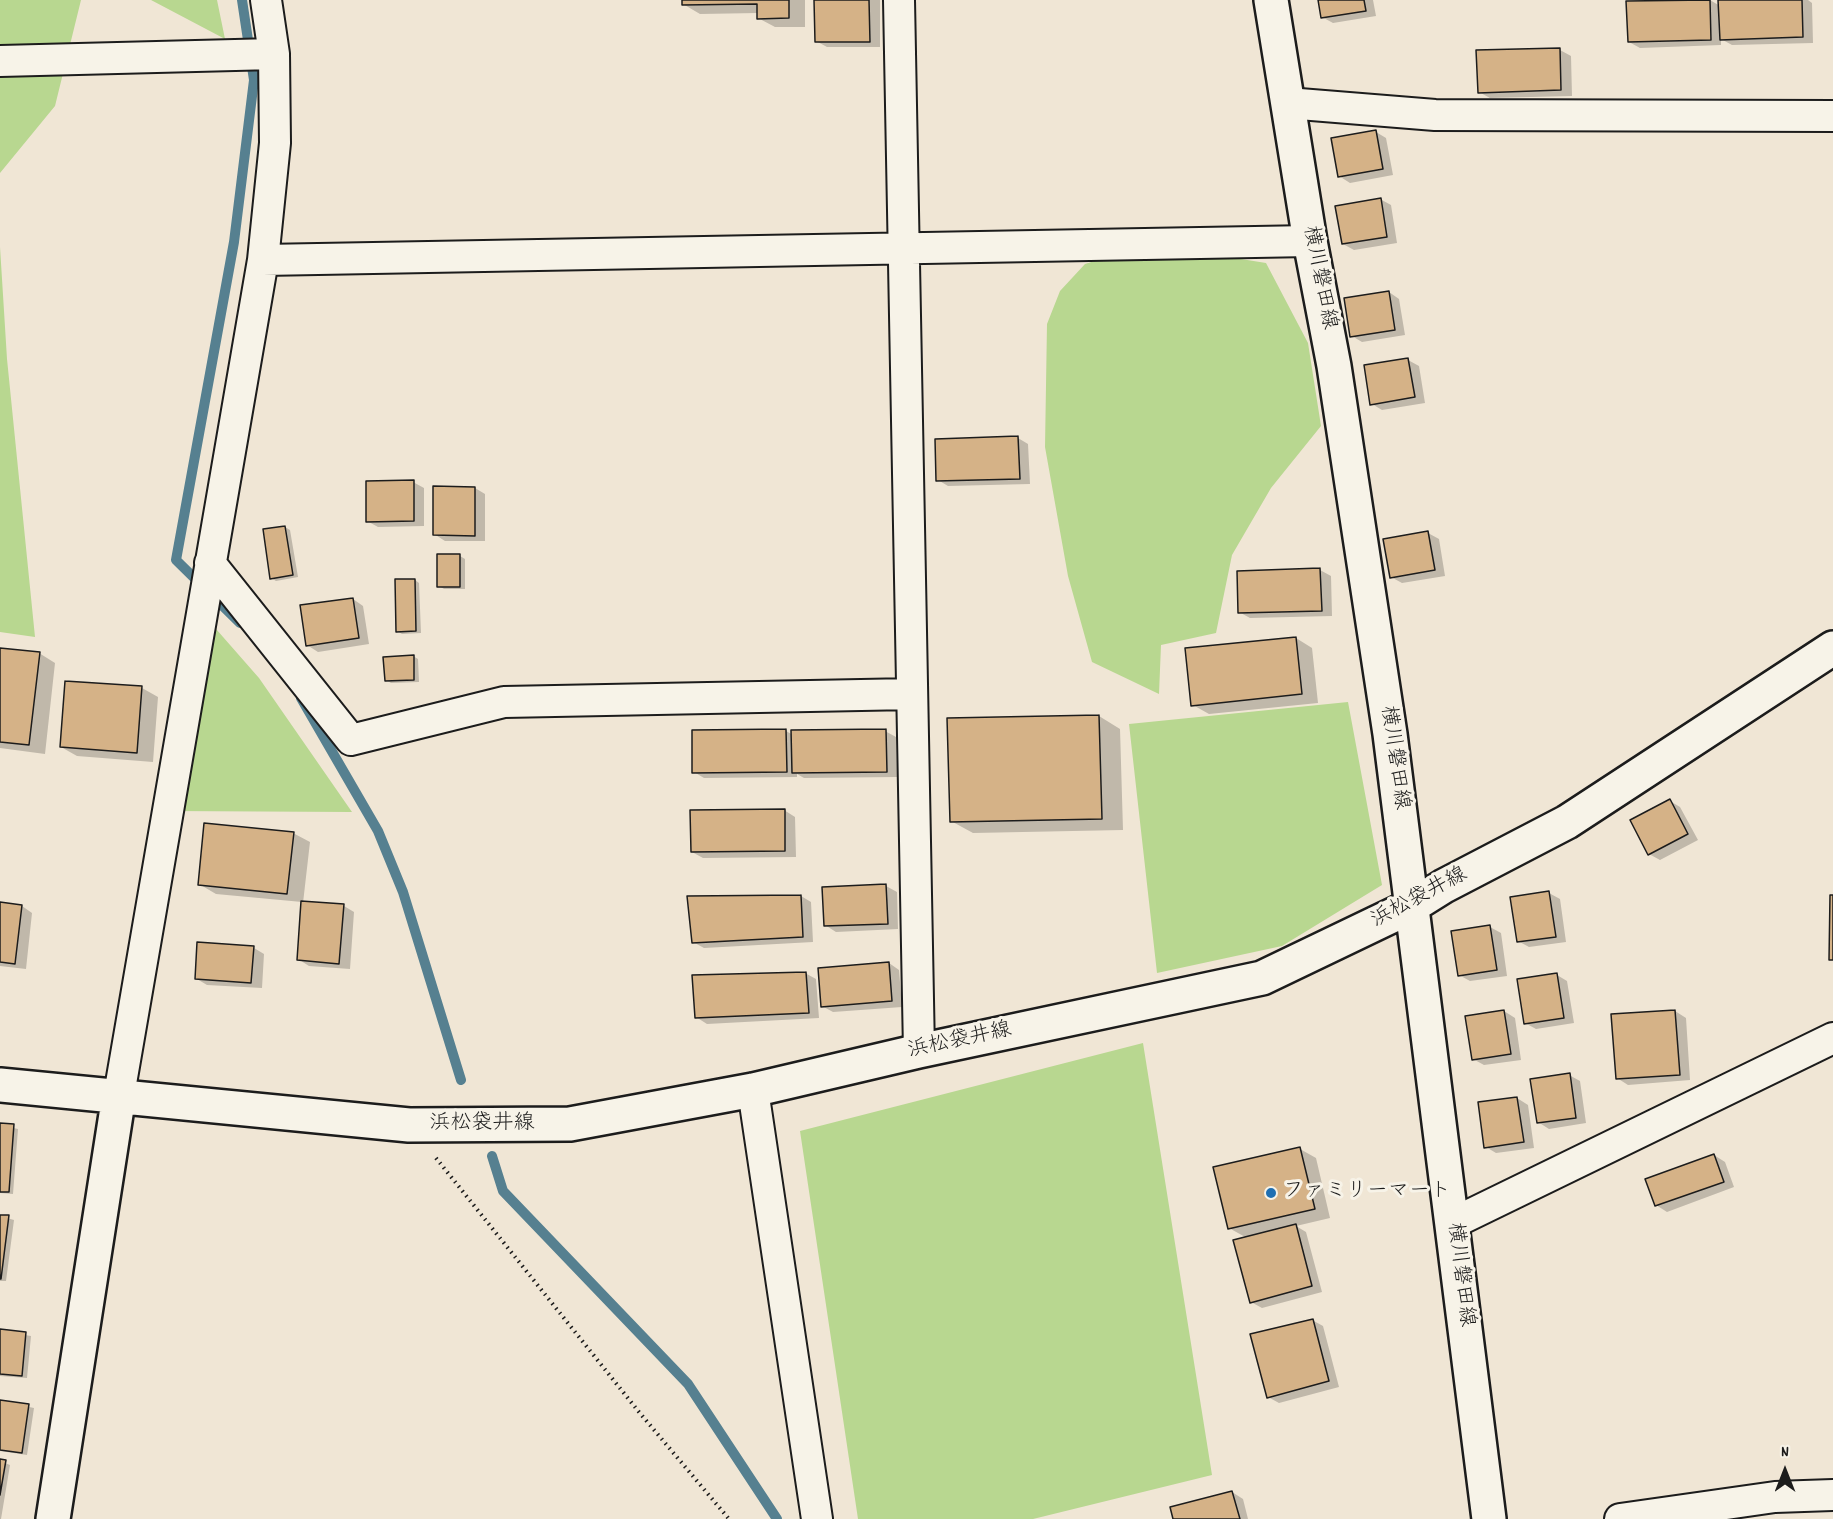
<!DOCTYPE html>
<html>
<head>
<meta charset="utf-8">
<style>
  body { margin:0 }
  #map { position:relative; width:1833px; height:1519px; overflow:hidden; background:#f0e6d5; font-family:Dekko,sans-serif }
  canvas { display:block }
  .north { position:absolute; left:1755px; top:1441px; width:60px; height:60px; -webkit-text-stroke:4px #f7f3e8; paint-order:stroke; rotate:0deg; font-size:16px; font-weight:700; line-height:24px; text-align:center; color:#1c1c1c }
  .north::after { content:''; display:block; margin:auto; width:21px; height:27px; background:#1c1c1c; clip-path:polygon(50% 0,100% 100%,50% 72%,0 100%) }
</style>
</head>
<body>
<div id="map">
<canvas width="1833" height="1519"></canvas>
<div class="north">N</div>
</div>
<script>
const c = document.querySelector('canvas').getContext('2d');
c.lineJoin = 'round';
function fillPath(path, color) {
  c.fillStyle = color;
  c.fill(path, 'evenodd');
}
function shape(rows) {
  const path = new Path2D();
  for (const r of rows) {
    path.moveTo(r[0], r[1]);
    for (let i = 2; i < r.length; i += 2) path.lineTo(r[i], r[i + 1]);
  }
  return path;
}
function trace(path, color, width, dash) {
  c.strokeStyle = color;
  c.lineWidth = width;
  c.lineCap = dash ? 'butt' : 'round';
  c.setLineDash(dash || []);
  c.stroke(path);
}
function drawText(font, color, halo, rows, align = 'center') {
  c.font = font + ' Dekko,"Klee One",sans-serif';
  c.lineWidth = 6;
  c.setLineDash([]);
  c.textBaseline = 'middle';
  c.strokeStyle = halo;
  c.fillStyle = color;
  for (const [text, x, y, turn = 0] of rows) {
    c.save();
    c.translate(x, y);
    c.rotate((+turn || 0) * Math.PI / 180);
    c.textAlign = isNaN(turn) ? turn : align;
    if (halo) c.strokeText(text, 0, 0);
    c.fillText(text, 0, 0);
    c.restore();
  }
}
fillPath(shape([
  [0,0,81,0,55,106,0,173],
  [151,0,217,0,225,39],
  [1147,244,1266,263,1308,343,1321,426,1271,488,1232,555,1216,633,1161,645,1159,694,1092,662,1068,576,1045,447,1047,324,1060,291,1085,264],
  [0,247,7,359,35,637,0,632],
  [202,613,259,678,352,812,168,811],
  [1348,702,1382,885,1282,946,1157,973,1129,724],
  [1143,1043,1212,1475,1033,1519,858,1519,800,1131]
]), '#b8d790');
fillPath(shape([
  [683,0,805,0,805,27,775,27,758,18,758,13,700,14,683,4],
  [816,0,880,0,880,47,827,47,816,41],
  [1319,0,1373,0,1376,16,1333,23,1322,17],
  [1710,0,1720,6,1720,0,1808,0,1812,3,1813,43,1732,45,1721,39,1721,45,1640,48,1629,42,1628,2],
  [1560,50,1571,56,1572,96,1490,98,1479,92],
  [1376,132,1386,138,1393,175,1350,183,1339,176],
  [1380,199,1391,205,1397,243,1354,250,1343,244],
  [1389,292,1399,299,1405,335,1362,342,1352,336],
  [1408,360,1419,366,1425,403,1382,410,1372,404],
  [1018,438,1028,444,1030,484,948,486,938,480],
  [413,482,424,488,424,526,378,527,367,521],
  [475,488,485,494,485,541,445,541,434,534],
  [285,527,290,530,298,577,276,581,271,578],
  [1428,533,1439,539,1445,576,1402,583,1391,577],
  [460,556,465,559,465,589,444,589,439,586],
  [1320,570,1331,576,1332,616,1250,618,1239,612],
  [415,580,419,583,421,633,402,634,397,631],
  [353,599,363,606,369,644,318,652,307,645],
  [1296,638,1312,648,1318,703,1209,714,1193,705],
  [0,649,39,653,55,663,45,754,0,748],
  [413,656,418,659,419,682,391,683,386,680],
  [66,682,142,688,158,697,153,762,77,756,61,747],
  [1099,716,1120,729,1123,830,973,833,951,821],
  [786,731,793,735,885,731,896,737,897,777,804,778,797,774,797,777,704,778,694,772],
  [1670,801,1680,807,1698,840,1660,860,1649,854],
  [784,810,795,817,796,857,703,858,692,852],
  [293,833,310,842,303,903,344,906,354,912,350,969,309,966,298,959,302,902,216,894,199,884],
  [886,886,897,892,898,929,836,932,825,925],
  [1549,893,1560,899,1566,942,1529,947,1518,941],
  [801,896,811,902,813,942,704,948,693,942],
  [0,904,22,906,32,913,26,969,0,966],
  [1490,927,1501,933,1507,976,1470,981,1459,975],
  [254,948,264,954,262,988,207,985,197,979],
  [889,963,899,970,902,1007,833,1012,822,1006],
  [805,973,816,979,819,1018,707,1024,696,1017],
  [1557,975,1567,981,1574,1023,1536,1029,1525,1023],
  [1504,1011,1515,1018,1521,1060,1484,1065,1473,1059],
  [1675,1011,1686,1018,1690,1080,1628,1085,1617,1078],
  [1569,1075,1580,1081,1586,1123,1549,1129,1538,1122],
  [1517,1098,1528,1105,1534,1148,1496,1153,1486,1147],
  [0,1125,18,1129,13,1194,0,1193],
  [1300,1149,1316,1158,1330,1218,1296,1226,1306,1232,1322,1292,1262,1308,1251,1302,1247,1238,1229,1228],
  [1714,1155,1725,1162,1734,1187,1667,1212,1656,1205],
  [0,1216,14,1220,6,1281,0,1281],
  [1312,1320,1323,1326,1339,1387,1279,1403,1268,1397],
  [0,1331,31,1336,27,1378,0,1376],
  [0,1401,34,1408,27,1455,0,1451],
  [0,1461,10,1465,1,1519,0,1519],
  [1232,1492,1243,1499,1248,1519,1175,1519]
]), '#0003');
trace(shape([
  [240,623,176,560,234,242,254,80,242,0],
  [301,698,378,831,403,892,461,1080],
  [492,1156,503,1191,688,1384,777,1519]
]), '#568090', 10);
const building = shape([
  [682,0,789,0,789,18,757,19,757,4,682,5,682,0],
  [814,0,869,0,870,42,815,42,814,0],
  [1318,0,1364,0,1366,11,1321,18,1318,0],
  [1710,0,1711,40,1628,42,1626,1,1710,0],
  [1718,0,1802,0,1803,37,1720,40,1718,0],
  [1560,48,1561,90,1478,93,1476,50,1560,48],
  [1376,130,1383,169,1338,177,1331,138,1376,130],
  [1381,198,1387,237,1342,244,1335,206,1381,198],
  [1389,291,1395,330,1350,337,1344,298,1389,291],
  [1408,358,1415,397,1370,405,1364,365,1408,358],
  [1018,436,1020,479,936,481,935,439,1018,436],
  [414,480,414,521,366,522,366,481,414,480],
  [433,486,475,487,475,536,433,535,433,486],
  [285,526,293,575,270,579,263,529,285,526],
  [1428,531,1435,570,1390,578,1383,539,1428,531],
  [437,554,460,554,460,587,437,587,437,554],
  [1320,568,1322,611,1238,613,1237,571,1320,568],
  [395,579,415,579,416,631,396,632,395,579],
  [353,598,359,638,306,646,300,605,353,598],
  [1296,637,1302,694,1191,706,1185,648,1296,637],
  [0,648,40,652,29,745,0,742,0,648],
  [414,655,414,680,385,681,383,657,414,655],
  [65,681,142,686,137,753,60,747,65,681],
  [1099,715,1102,819,950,822,947,718,1099,715],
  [786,729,787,772,692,773,692,730,786,729],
  [886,729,887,772,792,773,791,730,886,729],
  [1670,799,1688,834,1648,855,1630,820,1670,799],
  [785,809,785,851,691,852,690,810,785,809],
  [204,823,294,832,287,894,198,885,204,823],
  [886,884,888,924,824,926,822,887,886,884],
  [1549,891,1556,937,1517,942,1510,897,1549,891],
  [801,895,803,937,692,943,687,896,801,895],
  [1830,895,1833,895,1833,960,1829,960,1830,895],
  [301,901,344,904,339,964,297,960,301,901],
  [0,902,22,905,15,964,0,962,0,902],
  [1490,925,1497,970,1458,976,1451,931,1490,925],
  [197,942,254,946,251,983,195,979,197,942],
  [889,962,892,1001,821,1007,818,968,889,962],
  [806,972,809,1013,695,1018,692,975,806,972],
  [1557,973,1564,1018,1524,1024,1517,979,1557,973],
  [1504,1010,1511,1054,1472,1060,1465,1016,1504,1010],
  [1675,1010,1680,1075,1616,1079,1611,1014,1675,1010],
  [1570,1073,1576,1118,1537,1123,1530,1079,1570,1073],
  [1517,1097,1524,1142,1484,1148,1478,1102,1517,1097],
  [0,1123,14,1124,9,1192,0,1192,0,1123],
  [1300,1147,1315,1209,1228,1229,1213,1167,1300,1147],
  [1714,1154,1724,1182,1655,1206,1645,1179,1714,1154],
  [0,1215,9,1215,1,1279,0,1279,0,1215],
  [1296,1224,1312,1286,1250,1303,1233,1240,1296,1224],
  [1313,1319,1329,1381,1267,1398,1250,1334,1313,1319],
  [0,1329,26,1332,22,1376,0,1374,0,1329],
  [0,1400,29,1404,22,1453,0,1450,0,1400],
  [0,1459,6,1460,0,1495,0,1459],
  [1232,1491,1240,1519,1173,1519,1170,1507,1232,1491]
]);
fillPath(building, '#d5b287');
trace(building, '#1c1c1c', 1.5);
const street = shape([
  [899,0,919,1051],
  [0,61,274,54],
  [1287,103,1435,115,1833,116],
  [263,260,1310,241],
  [210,563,351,740,504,702,912,694],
  [753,1090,817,1519],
  [119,1095,263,260,275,143,274,54,266,0],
  [1453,1223,1833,1038],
  [1620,1519,1775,1497,1833,1495]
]);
const secondary = shape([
  [1271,0,1310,241,1334,366,1390,734,1489,1519],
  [0,1085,409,1125,570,1124,753,1090,919,1051,1262,978,1412,906,1444,886,1567,822,1833,648],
  [53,1519,119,1095]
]);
trace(street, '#1c1c1c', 34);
trace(secondary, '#1c1c1c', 38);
trace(shape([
  [436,1158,639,1412,729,1519]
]), '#1c1c1c', 4, [1.5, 4.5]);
trace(street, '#f7f3e8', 30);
trace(secondary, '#f7f3e8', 33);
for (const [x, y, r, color] of [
  [1271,1193,6,"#1f6fb2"]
]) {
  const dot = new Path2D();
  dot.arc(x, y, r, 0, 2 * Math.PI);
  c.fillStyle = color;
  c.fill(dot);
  trace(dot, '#f7f3e8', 2);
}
drawText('21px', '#1c1c1c', '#f7f3e8', [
  ["横川磐田線",1318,278,79],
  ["横川磐田線",1393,758,82],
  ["浜松袋井線",1420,899,-28],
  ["浜松袋井線",960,1042,-12],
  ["浜松袋井線",482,1125],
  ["横川磐田線",1459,1275,83]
]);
drawText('21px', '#1c1c1c', '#f7f3e8', [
  ["ファミリーマート",1283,1193]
], 'left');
</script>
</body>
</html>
